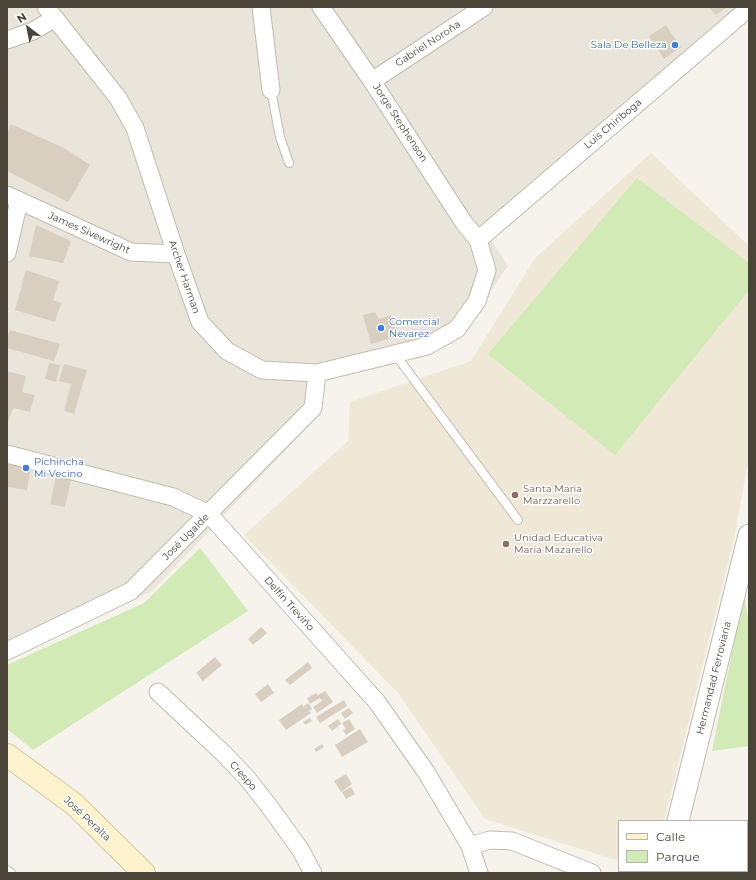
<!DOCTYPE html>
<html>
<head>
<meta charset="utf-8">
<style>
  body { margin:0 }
  #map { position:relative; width:756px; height:880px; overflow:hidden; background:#f6f3ec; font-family:Montserrat,sans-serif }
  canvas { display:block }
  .frame { position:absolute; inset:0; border:8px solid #4b4439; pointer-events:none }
  .legend { position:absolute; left:618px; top:820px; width:130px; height:52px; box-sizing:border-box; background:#fff; border:1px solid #b7b4b0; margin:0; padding:5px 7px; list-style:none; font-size:12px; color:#4b4439 }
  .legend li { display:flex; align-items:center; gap:8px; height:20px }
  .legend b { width:20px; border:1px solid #b7b4b0 }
  .north { position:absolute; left:8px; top:8px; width:40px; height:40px; -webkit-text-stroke:3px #fff; paint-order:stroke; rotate:328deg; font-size:11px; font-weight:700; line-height:16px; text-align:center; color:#4b4439 }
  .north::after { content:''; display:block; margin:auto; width:14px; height:18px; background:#4b4439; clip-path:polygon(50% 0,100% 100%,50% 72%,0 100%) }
</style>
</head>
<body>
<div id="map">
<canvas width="756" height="880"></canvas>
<div class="frame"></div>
<ul class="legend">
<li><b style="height:5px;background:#fff3cd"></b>Calle</li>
<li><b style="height:11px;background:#d2eab5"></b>Parque</li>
</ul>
<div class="north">N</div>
</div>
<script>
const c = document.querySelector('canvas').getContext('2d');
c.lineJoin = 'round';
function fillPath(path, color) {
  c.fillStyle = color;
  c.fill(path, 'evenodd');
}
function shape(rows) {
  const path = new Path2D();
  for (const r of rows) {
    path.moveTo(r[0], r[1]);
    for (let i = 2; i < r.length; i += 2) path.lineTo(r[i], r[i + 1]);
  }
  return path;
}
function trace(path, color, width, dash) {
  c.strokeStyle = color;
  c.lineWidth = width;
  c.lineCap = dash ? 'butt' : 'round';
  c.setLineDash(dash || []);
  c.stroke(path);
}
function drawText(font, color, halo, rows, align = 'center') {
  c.font = font + ' Montserrat,sans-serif';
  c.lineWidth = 3;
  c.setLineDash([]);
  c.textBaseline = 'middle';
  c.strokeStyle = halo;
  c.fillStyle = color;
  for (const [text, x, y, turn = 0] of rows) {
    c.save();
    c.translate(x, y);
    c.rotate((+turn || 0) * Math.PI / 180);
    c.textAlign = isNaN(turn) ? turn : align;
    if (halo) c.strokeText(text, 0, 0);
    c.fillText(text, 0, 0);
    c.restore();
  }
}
fillPath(shape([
  [7,7,749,7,749,20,490,238,508,266,454,343,324,380,322,412,152,591,7,657]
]), '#eae5da');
fillPath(shape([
  [651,153,749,246,749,456,735,535,664,821,619,821,619,861,485,819,398,693,244,535,348,441,350,402,471,361,535,258]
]), '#efe8d6');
fillPath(shape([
  [637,178,749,263,749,290,615,455,488,354],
  [200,548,248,611,33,750,7,729,7,665,144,603],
  [744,592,749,625,749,746,712,751]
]), '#d2eab5');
fillPath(shape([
  [709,7,727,7,716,15],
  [666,25,681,47,664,59,649,36],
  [11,124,64,148,90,165,68,202,7,171,7,133],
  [36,225,71,241,63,263,29,256],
  [26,270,59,281,53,300,61,303,55,322,15,310],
  [375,312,379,319,391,315,398,336,371,344,363,315],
  [10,330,60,344,54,361,7,348,7,338],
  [49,363,60,365,56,382,45,379],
  [64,364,87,370,74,414,64,411,71,384,59,381],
  [7,371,26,376,22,392,35,395,30,412,13,408,7,425],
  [7,462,31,467,27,490,7,487],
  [56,476,71,480,65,507,50,504],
  [261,627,267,633,253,645,248,639],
  [215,657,222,665,203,681,196,673],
  [308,662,312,668,290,685,285,680],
  [268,684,274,693,261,702,255,694],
  [325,691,333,702,317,713,313,707,322,701,318,695],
  [316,693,320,698,310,704,307,698],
  [344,700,347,706,320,723,316,717],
  [308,703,312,709,309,711,311,713,286,730,279,720,302,704,303,707],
  [349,708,353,713,345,719,341,713],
  [310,718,312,721,305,725,303,722],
  [338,719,341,724,332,731,328,726],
  [349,719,355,729,346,735,343,730,346,729,342,723],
  [360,729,368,742,342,757,335,745],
  [322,744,324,747,316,752,314,749],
  [346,774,352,784,341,792,334,781],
  [351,787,355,794,346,799,342,792]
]), '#d8cfc1');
const service = shape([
  [271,90,280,137,289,163],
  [395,354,518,520],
  [7,870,11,873]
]);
const minor = shape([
  [46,7,118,98,135,128,176,254,200,322,227,351,262,370,317,373,427,346,457,329,477,301,487,270,478,240,464,223,372,81,321,7],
  [261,7,271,90],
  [7,40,33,31,55,18],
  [372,81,484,7],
  [7,195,131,252,176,254],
  [478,240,749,8],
  [7,253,19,201],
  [7,454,173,497,209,514,377,702,426,772,470,846,479,873],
  [7,651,131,591,313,408,317,373],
  [158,692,222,752,247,778,269,806,300,849,313,873],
  [470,846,490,840,512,841,592,873]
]);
const tertiary = shape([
  [678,821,749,535],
  [669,873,669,871]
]);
const secondary = shape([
  [7,755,74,804,144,873]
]);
trace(service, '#c2bbae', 10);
trace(minor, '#c2bbae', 19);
trace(tertiary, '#c2bbae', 23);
trace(secondary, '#d6c79b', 24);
trace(service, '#fff', 8);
trace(minor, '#fff', 17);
trace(tertiary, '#fff', 21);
trace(secondary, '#fff3cd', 22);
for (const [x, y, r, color] of [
  [675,45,4,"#3f7fe0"],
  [381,328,4,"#3f7fe0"],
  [26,468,4,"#3f7fe0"],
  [515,495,4,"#8d6e63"],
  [506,544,4,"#8d6e63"]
]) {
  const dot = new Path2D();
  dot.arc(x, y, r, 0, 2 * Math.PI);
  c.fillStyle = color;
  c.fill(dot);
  trace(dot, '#fff', 1.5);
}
drawText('10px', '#4b4439', '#fff', [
  ["Gabriel Noroña",428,44,-33],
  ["Jorge Stephenson",400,123,57],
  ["Luis Chiriboga",613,124,-40],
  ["James Sivewright",89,233,24],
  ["Archer Harman",184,277,71],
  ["José Ugalde",186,537,-45],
  ["Delfín Treviño",289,604,48],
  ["Hermandad Ferroviaria",714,678,-76],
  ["Crespo",243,776,48],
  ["José Peralta",87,819,43]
]);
drawText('10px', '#366cbe', '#fff', [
  ["Sala De Belleza",667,45,"right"],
  ["Comercial",389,322],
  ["Nevarez",389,334],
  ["Pichincha",34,462],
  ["Mi Vecino",34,474]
], 'left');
drawText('10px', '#785e54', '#fff', [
  ["Santa Maria",523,489],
  ["Marzzarello",523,501],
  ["Unidad Educativa",514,538],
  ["Maria Mazarello",514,550]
], 'left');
</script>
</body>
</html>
